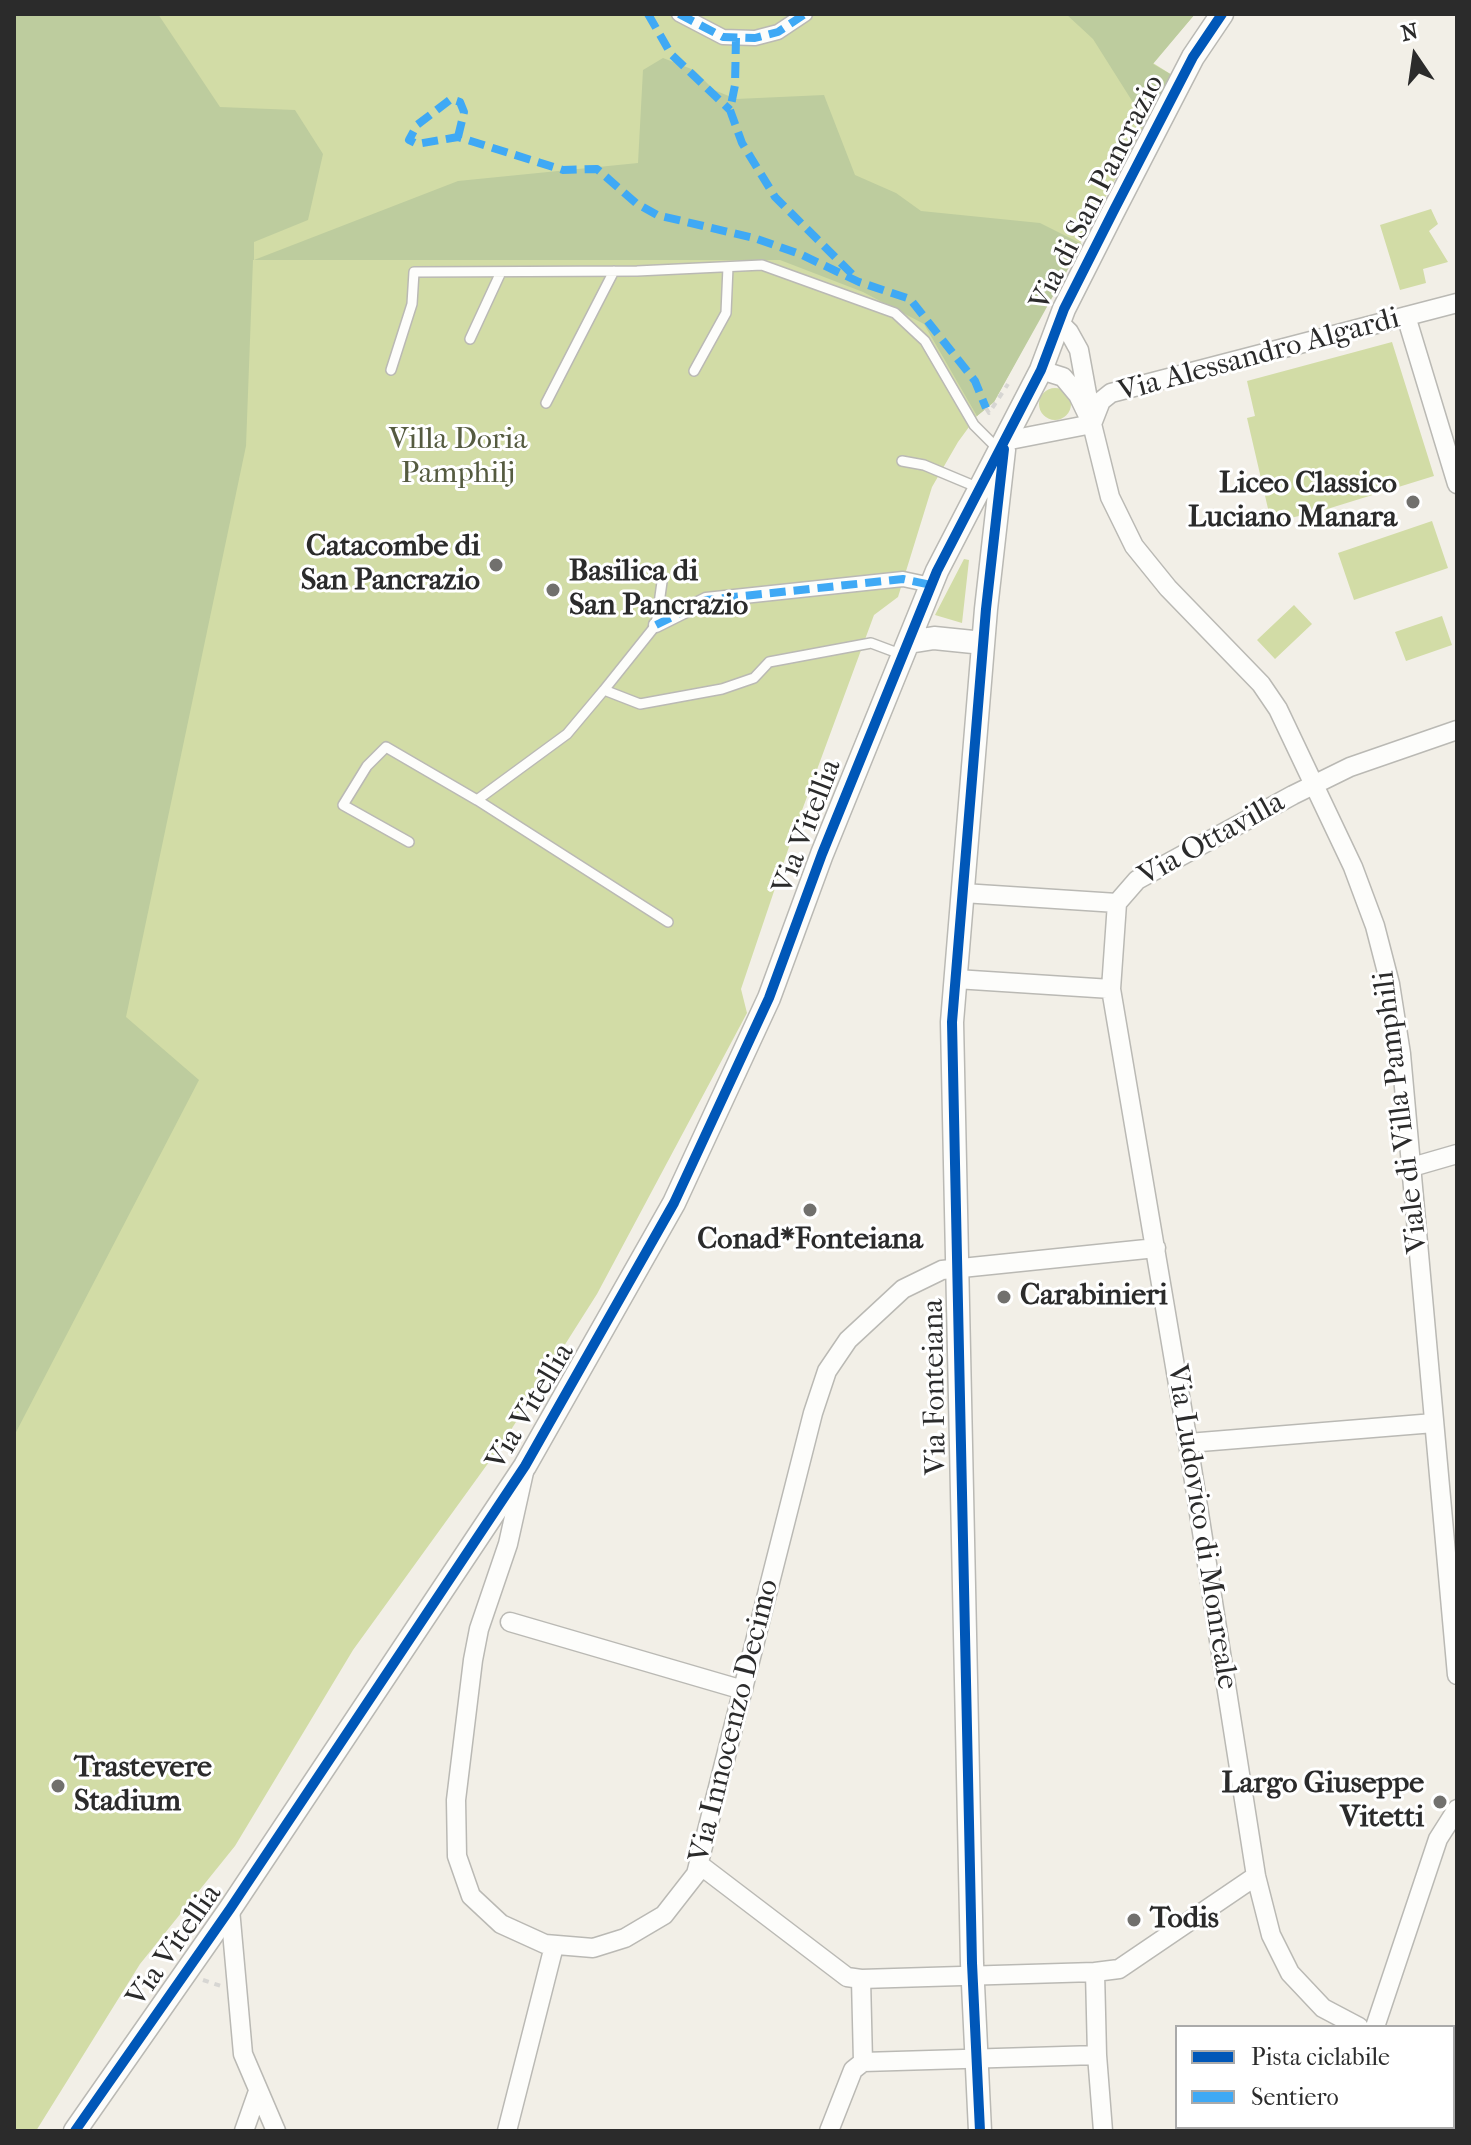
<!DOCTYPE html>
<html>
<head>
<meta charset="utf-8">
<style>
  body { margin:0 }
  #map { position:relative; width:1471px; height:2145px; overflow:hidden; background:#f2efe7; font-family:"IM FELL French Canon",serif }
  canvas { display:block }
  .frame { position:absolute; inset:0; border:16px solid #2b2b2b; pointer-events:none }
  .legend { position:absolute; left:1175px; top:2025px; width:280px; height:104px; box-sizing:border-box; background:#fff; border:2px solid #aaa; margin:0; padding:10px 14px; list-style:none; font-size:24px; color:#2b2b2b }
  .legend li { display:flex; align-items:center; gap:16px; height:40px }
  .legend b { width:40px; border:2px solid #aaa }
  .north { position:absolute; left:1375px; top:16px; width:80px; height:80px; -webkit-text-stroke:6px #fff; paint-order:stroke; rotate:347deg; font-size:22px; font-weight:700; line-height:32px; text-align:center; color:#2b2b2b }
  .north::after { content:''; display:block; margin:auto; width:28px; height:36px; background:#2b2b2b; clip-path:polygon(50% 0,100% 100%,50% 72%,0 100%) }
</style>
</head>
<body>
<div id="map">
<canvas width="1471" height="2145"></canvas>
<div class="frame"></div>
<ul class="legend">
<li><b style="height:10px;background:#0057b8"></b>Pista ciclabile</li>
<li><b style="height:10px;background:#3fa9f5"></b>Sentiero</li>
</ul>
<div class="north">N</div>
</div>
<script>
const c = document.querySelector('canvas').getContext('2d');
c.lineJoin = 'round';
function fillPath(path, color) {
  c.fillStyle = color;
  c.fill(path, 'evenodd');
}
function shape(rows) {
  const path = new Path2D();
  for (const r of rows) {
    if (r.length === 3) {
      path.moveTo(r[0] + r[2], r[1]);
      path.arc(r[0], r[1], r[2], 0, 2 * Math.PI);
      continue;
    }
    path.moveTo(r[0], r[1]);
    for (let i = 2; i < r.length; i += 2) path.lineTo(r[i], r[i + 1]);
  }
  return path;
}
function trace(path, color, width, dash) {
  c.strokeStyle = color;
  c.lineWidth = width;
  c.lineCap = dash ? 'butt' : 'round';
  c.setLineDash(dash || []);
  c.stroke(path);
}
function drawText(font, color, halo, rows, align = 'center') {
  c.font = font + ' "IM FELL French Canon",serif';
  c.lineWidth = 6;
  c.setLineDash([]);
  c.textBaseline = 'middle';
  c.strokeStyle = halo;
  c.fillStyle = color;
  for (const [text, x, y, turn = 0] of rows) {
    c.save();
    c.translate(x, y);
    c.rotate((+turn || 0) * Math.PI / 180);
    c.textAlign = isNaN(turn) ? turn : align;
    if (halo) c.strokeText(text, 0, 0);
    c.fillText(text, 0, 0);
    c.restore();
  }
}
fillPath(shape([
  [14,14,1195,14,1153,63,1172,75,994,402,977,416,958,442,932,487,898,597,874,615,794,832,741,989,747,1013,597,1294,502,1444,353,1650,235,1846,140,1964,36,2131,14,2131],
  [1431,209,1438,224,1429,231,1448,262,1423,269,1426,283,1400,290,1380,225],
  [1392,342,1434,476,1324,510,1278,521,1276,513,1269,513,1247,418,1255,416,1247,381],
  [1055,404,16],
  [1432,521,1448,568,1354,600,1338,553],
  [964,559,969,560,962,623,935,615],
  [1294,605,1312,624,1275,659,1257,640],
  [1442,616,1452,645,1406,661,1395,632]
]), '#d2dca6');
fillPath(shape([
  [14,14,158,14,220,107,295,110,323,154,308,220,254,242,254,260,458,181,638,163,643,70,663,58,694,70,714,90,736,99,824,95,855,175,896,193,921,211,1040,223,1082,244,994,402,977,416,924,324,863,292,780,260,253,260,246,446,126,1017,199,1080,14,1436],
  [1066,14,1195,14,1153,64,1172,75,1146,123,1093,39]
]), '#bdcc9e');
const service = shape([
  [470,339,501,272],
  [391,370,412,304,414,272,637,271,762,265,895,313,925,341,974,425,999,450],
  [694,371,726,313,728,267],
  [546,403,614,271],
  [902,461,924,465,979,488],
  [604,690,656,625,662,582],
  [474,798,668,922],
  [409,842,343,805,367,766,386,747,477,800,567,734,604,690,640,704,722,689,754,678,769,662,871,643,903,655]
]);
const pedestrian = shape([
  [679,14,723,37,755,38,778,32,805,14],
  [656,625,706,600,903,579,931,585]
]);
const minor = shape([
  [1406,316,1457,484],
  [1058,321,1069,332,1079,350,1090,410],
  [1041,370,1063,377,1078,395,1092,424,1110,497,1134,546,1168,588,1261,684,1278,709,1353,867,1375,926,1390,984,1401,1054,1457,1675],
  [1092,424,1101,401,1111,393,1457,303],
  [1005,441,1092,424],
  [963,893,1117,903],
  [956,979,1111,989],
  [1412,1167,1457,1154],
  [1188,1443,1434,1423],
  [524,1472,508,1544,479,1629,473,1660,456,1800,457,1856,471,1896,501,1924,545,1944,593,1948,625,1938,664,1915,696,1874,813,1413,827,1371,848,1340,903,1289,942,1270,1156,1248],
  [510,1622,743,1690],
  [700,1865,847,1977,861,1979],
  [230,1909,243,2054,276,2131],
  [1095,1972,1097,2055,863,2062,861,1979,1095,1972],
  [1095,1972,1119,1969,1256,1876],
  [1359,2027,1323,2008,1290,1973,1271,1935,1256,1876,1188,1443,1111,989,1117,903,1137,880,1293,795,1350,767,1457,730],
  [1375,2027,1438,1839,1457,1809],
  [1097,2055,1103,2131],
  [244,2131,257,2094],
  [507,2131,554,1946],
  [829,2131,853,2070,863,2062],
  [1329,2131,1331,2127]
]);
const tertiary = shape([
  [909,642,934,638,983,643],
  [75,2131,230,1909,525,1466,674,1203,769,998,822,854,937,571,1041,370,1064,309,1113,212,1193,57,1222,14],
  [980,2131,972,1963,952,1022,986,609,1004,450]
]);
trace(service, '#bab9b4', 12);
trace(pedestrian, '#bab9b4', 17);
trace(minor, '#bab9b4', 21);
trace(tertiary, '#bab9b4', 25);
trace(shape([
  [986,408,989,413,1008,384],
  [203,1980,221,1986]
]), '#d7d6d3', 4, [6, 6]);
trace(service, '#fdfdfb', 9);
trace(pedestrian, '#fdfdfb', 14);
trace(minor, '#fdfdfb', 18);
trace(tertiary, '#fdfdfb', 22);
trace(shape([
  [648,14,671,54,730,110],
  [679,14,723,37,755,38,778,32,805,14],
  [736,38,735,85,730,110,742,143,775,197,852,274],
  [458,137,464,112,460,102,451,99,417,125,409,140,417,144,458,137,563,170,597,169,636,203,657,215,754,238,800,254,859,282,910,299,975,381,986,408],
  [656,625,706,600,903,579,931,585]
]), '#3fa9f5', 8, [16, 8]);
trace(shape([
  [75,2131,230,1909,525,1466,674,1203,769,998,822,854,937,571,1041,370,1064,309,1113,212,1193,57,1222,14],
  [980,2131,972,1963,952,1022,986,609,1004,449]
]), '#0057b8', 10);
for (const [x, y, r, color] of [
  [1413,502,8,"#71706d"],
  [496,565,8,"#71706d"],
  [553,590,8,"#71706d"],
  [810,1210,8,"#71706d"],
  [1004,1297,8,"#71706d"],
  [58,1786,8,"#71706d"],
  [1440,1802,8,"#71706d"],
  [1134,1920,8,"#71706d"]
]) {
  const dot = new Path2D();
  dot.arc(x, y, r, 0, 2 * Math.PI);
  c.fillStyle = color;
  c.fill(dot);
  trace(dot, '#fff', 3);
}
drawText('30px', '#2b2b2b', '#fff', [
  ["Via di San Pancrazio",1098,193,-63],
  ["Via Alessandro Algardi",1259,356,-15],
  ["Via Vitellia",808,827,-69],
  ["Via Ottavilla",1212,840,-29],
  ["Viale di Villa Pamphili",1402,1112,-97],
  ["Via Fonteiana",936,1387,-91],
  ["Via Vitellia",531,1407,-59],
  ["Via Ludovico di Monreale",1201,1527,81],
  ["Via Innocenzo Decimo",735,1721,-76],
  ["Via Vitellia",175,1946,-55]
]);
drawText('30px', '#555b40', '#fff', [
  ["Villa Doria",458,441],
  ["Pamphilj",458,475]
]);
drawText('bold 30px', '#2b2b2b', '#fff', [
  ["Liceo Classico",1397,485,"right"],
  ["Luciano Manara",1397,519,"right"],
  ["Catacombe di",480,548,"right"],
  ["San Pancrazio",480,582,"right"],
  ["Basilica di",569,573],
  ["San Pancrazio",569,607],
  ["Conad*Fonteiana",810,1241,"center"],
  ["Carabinieri",1020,1297],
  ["Trastevere",74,1769],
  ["Stadium",74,1803],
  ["Largo Giuseppe",1424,1785,"right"],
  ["Vitetti",1424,1819,"right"],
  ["Todis",1150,1920]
], 'left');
</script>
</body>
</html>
